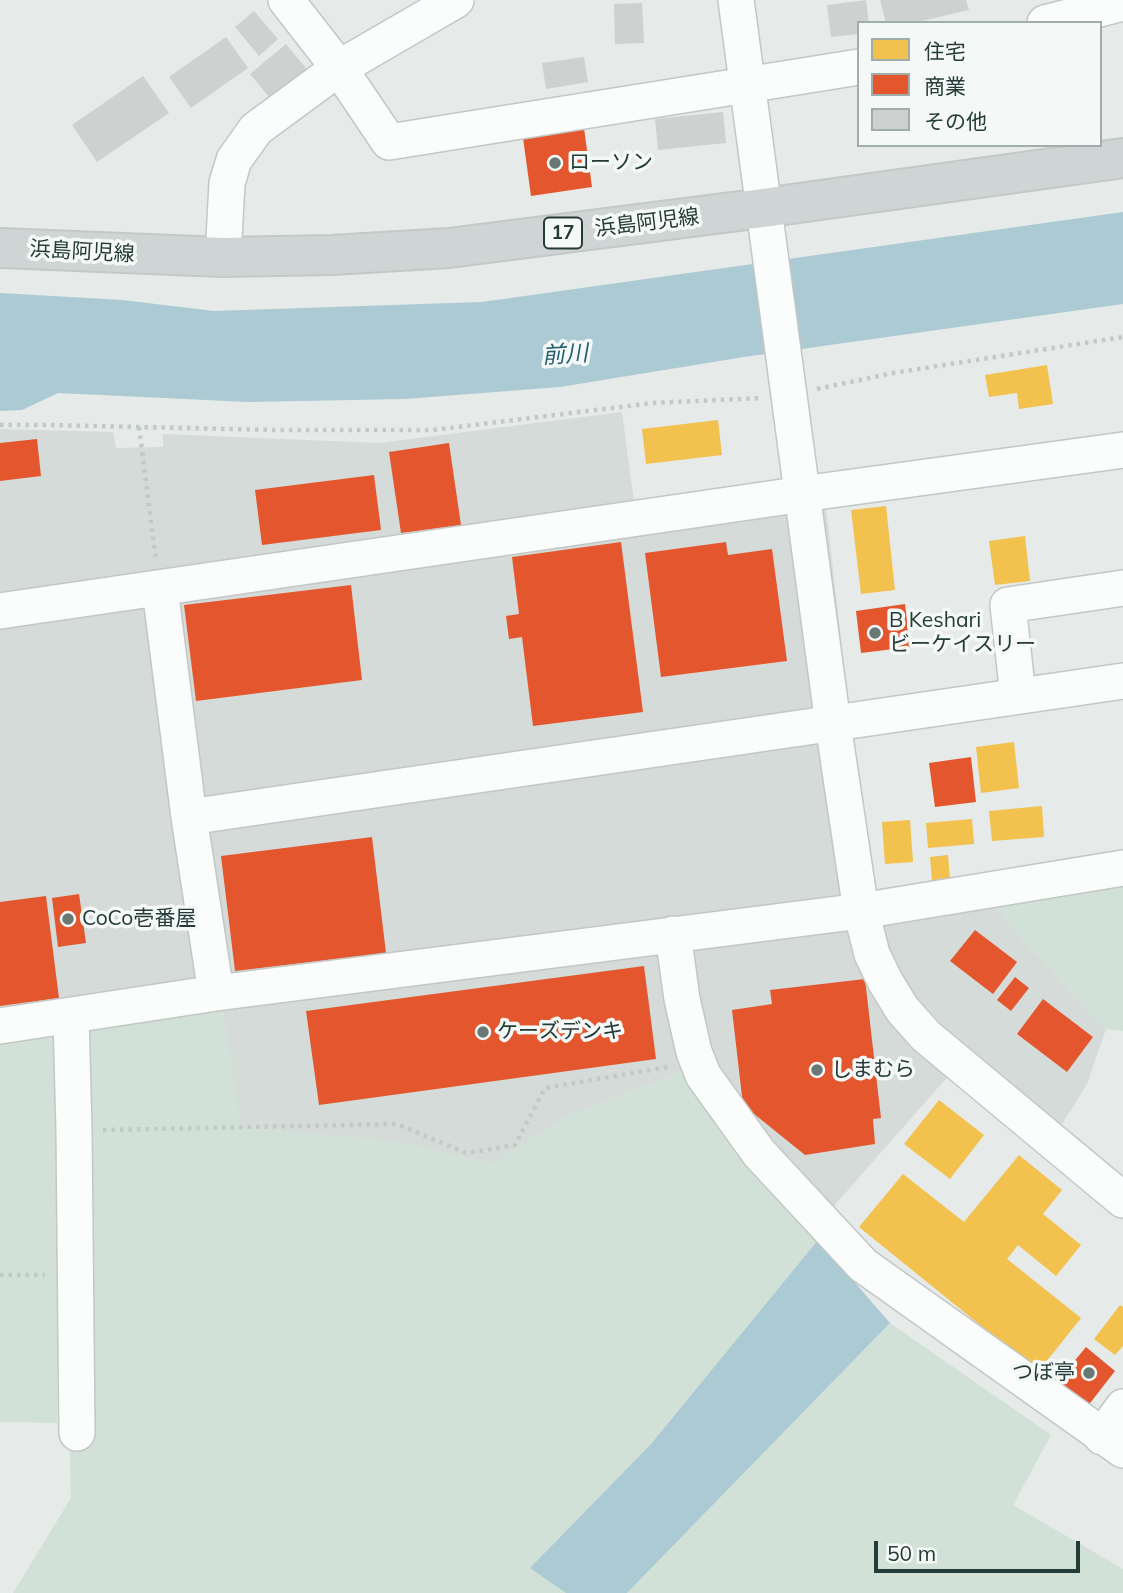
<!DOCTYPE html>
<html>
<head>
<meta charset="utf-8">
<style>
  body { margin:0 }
  #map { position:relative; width:1123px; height:1593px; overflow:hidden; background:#e6eae8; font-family:Mulish,"Noto Sans JP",sans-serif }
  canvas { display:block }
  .legend { position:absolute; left:857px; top:21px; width:245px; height:126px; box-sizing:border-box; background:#f4f9f7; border:2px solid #a1adaa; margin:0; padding:9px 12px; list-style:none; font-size:21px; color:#253b37 }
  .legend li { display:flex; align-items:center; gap:14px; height:35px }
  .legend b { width:35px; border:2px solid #a1adaa }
  .scale { position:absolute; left:874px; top:1541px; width:206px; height:32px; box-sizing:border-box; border:4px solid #253b37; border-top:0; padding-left:9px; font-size:21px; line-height:24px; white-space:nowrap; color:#253b37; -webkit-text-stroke:5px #f4f9f7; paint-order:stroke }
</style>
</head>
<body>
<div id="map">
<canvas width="1123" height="1593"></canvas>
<ul class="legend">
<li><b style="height:19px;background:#f2c14e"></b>住宅</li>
<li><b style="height:19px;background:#e4572e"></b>商業</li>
<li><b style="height:19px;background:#cdd1d0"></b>その他</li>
</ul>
<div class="scale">50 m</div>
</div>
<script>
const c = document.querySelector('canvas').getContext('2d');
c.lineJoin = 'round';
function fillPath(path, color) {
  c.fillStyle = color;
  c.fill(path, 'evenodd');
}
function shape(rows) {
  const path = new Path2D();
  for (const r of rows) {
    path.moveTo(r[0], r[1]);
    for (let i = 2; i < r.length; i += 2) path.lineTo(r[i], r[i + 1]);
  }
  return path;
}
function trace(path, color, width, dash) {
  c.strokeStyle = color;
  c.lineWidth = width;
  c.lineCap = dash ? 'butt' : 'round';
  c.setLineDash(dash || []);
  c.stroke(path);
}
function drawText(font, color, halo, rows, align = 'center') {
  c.font = font + ' Mulish,"Noto Sans JP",sans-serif';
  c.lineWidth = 7;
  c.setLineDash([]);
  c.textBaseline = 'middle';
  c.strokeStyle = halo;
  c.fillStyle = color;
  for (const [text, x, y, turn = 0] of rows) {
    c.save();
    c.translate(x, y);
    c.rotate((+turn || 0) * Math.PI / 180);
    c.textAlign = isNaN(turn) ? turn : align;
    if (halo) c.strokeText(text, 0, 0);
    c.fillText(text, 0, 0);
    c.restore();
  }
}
fillPath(shape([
  [622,412,635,510,824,491,872,910,989,896,1023,940,1106,1029,1087,1084,1048,1147,950,1074,811,1232,712,1119,688,1070,570,1115,492,1164,395,1142,240,1128,0,1033,0,429,113,432,116,448,163,447,163,434,379,443]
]), '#d4dbd8');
fillPath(shape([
  [1123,876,1123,1031,1106,1029,1023,940,989,896],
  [223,1006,241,1128,395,1142,492,1164,570,1115,689,1070,712,1119,818,1240,651,1444,531,1568,566,1593,13,1593,71,1498,66,1297,58,1287,57,1423,0,1422,0,1033],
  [890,1323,1051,1435,1013,1505,1123,1569,1123,1593,627,1593]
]), '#d1e1d7');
fillPath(shape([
  [1123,212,1123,304,744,357,560,387,405,399,248,402,58,393,22,410,0,411,0,293,122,300,214,311,482,302],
  [818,1240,890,1323,627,1593,566,1593,530,1568,651,1444]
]), '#accad3');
fillPath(shape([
  [1047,365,1053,404,1019,409,1017,393,989,397,985,375],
  [718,420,722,455,646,464,642,429],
  [886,506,895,590,861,594,851,510],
  [1025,536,1030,581,995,585,989,541],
  [1014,742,1019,788,981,793,976,747],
  [1042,806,1044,837,992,841,989,811],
  [972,819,974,844,928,848,926,823],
  [910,820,913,862,885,864,882,822],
  [948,855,950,879,932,881,930,857],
  [939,1100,984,1135,950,1179,904,1144],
  [1019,1155,1062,1190,1043,1214,1081,1245,1056,1276,1018,1245,1007,1259,1081,1318,1038,1372,859,1227,903,1174,964,1222],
  [1120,1305,1123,1307,1123,1346,1115,1355,1094,1339]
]), '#f2c14e');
fillPath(shape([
  [584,128,592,187,531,196,523,138],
  [37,439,41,476,0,481,0,443],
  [449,443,461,525,401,533,389,452],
  [374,475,381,530,262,545,255,490],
  [621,542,643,712,533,726,522,637,509,639,506,616,519,614,512,557],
  [726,542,728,555,772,549,787,661,661,677,645,553],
  [351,585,362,680,196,701,184,605],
  [905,604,910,647,861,653,856,611],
  [971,757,976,802,935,807,929,763],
  [372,837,386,953,235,971,221,856],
  [79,894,86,943,58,947,52,898],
  [46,896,59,998,0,1006,0,902],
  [975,930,1017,962,993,994,950,961],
  [644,966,656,1059,319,1105,306,1011],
  [1015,977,1029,988,1011,1011,997,1000],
  [865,979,881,1118,873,1119,875,1144,805,1155,743,1105,732,1010,772,1004,770,990],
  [1043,999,1093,1037,1067,1072,1017,1034],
  [1086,1347,1115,1371,1087,1407,1057,1382]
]), '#e4572e');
fillPath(shape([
  [866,0,869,23,859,23,859,34,831,37,827,5],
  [880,0,966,0,969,10,913,23,886,23],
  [642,3,644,43,615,44,614,4],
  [254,11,278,39,259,56,235,27],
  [226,37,248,68,191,108,169,77],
  [286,44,310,73,273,102,250,74],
  [584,57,588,82,546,89,542,63],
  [143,76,169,113,97,162,72,125],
  [723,112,726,143,658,150,655,119]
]), '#cdd1d0');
const minor = shape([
  [286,0,339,68,389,142,859,67],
  [736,0,833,724,861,911,872,954,885,981,902,1009,926,1036,1123,1200],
  [1045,23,1123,3],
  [223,257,227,183,234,160,256,129,339,68,456,0],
  [160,589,189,817,216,993],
  [0,611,824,491,1123,450],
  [1018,696,1008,605,1123,588],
  [189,817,1123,681],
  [673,934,682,999,694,1052,703,1075,759,1153,863,1265,1123,1450],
  [71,1016,74,1131,77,1433],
  [0,1026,216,993,861,911,1123,868],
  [1102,1437,1123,1407]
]);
const major = shape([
  [0,248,223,257,332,255,449,248,763,208,1123,158]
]);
trace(minor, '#c3c7c5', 38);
trace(major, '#c2c9c7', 42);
trace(shape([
  [817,389,893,373,1123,337],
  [0,425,47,425,275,430,433,430,653,403,761,398],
  [139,427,156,560],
  [103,1130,397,1124,466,1153,515,1145,545,1088,668,1067],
  [0,1275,45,1275]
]), '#c2cac7', 4.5, [3.5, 5]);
trace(minor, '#fbfcfc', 35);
trace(major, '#cfd5d4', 38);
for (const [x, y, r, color] of [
  [555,163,7,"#697875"],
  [875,633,7,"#697875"],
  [68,919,7,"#697875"],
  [483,1032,7,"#697875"],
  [817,1070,7,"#697875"],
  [1089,1373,7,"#697875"]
]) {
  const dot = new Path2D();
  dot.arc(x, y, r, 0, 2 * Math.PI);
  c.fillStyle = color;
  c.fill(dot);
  trace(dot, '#f4f9f7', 2.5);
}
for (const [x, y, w] of [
  [563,233,38]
]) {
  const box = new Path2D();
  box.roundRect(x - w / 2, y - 15.5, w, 31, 5);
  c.fillStyle = '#f4f9f7';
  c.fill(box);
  trace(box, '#253b37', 2);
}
drawText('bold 19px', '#253b37', null, [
  ["17",563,233]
]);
drawText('21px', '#253b37', '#f4f9f7', [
  ["ローソン",569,163],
  ["B Keshari",889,621],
  ["ビーケイスリー",889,645],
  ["CoCo壱番屋",82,919],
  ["ケーズデンキ",497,1032],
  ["しまむら",831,1070],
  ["つぼ亭",1075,1373,"right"]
], 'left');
drawText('21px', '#253b37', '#f4f9f7', [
  ["浜島阿児線",647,223,-7],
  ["浜島阿児線",82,252,3]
]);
drawText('italic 23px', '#265f71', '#f4f9f7', [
  ["前川",565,355,-4]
]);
</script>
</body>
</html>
